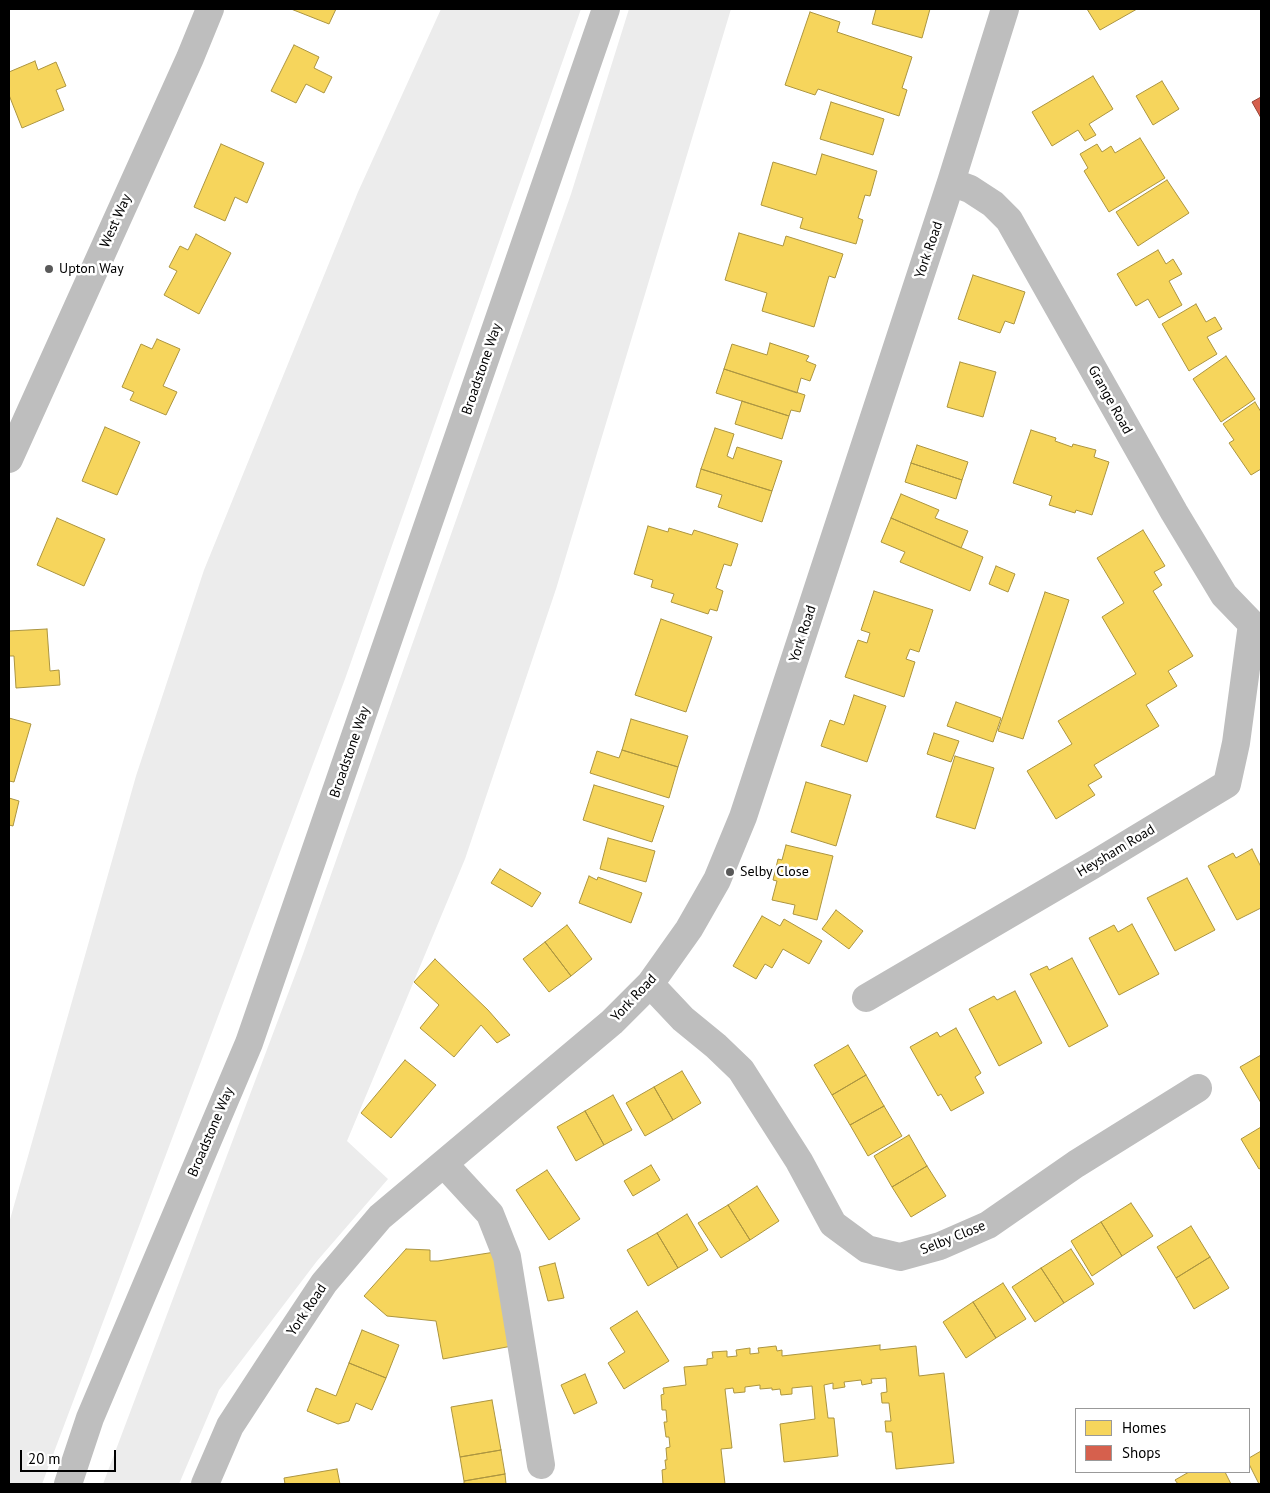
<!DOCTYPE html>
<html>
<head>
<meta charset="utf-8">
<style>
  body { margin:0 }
  #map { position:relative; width:1270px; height:1493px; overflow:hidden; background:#fff; font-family:"PT Sans",sans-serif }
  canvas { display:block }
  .frame { position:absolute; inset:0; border:10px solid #000; pointer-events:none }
  .legend { position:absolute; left:1075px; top:1408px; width:175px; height:65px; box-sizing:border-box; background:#fff; border:1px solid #999; margin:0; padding:6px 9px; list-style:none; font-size:15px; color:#000 }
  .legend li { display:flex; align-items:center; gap:10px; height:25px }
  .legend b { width:25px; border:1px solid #999 }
  .scale { position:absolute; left:20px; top:1450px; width:96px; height:22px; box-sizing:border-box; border:2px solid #000; border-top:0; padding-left:6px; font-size:15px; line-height:18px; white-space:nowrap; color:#000; -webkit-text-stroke:4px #fff; paint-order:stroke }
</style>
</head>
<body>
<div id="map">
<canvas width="1270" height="1493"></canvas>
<div class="frame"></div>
<ul class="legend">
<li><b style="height:14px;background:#f6d55c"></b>Homes</li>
<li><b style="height:14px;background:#d6604d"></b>Shops</li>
</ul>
<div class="scale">20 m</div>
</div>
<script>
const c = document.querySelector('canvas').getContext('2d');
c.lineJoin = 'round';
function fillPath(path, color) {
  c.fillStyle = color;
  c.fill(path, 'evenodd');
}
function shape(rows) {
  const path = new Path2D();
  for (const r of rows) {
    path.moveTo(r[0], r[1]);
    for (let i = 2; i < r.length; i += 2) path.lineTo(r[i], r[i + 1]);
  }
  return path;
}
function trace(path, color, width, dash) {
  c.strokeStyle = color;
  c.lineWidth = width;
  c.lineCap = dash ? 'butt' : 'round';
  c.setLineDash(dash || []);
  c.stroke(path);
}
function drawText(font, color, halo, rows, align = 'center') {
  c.font = font + ' "PT Sans",sans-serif';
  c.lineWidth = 5;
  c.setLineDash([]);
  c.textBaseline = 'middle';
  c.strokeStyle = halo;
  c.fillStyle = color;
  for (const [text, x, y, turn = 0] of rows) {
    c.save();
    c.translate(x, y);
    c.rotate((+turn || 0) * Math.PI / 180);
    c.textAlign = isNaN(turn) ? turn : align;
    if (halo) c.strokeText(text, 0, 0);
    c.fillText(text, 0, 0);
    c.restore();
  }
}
fillPath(shape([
  [441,9,581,9,345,679,42,1484,9,1484,9,1223,136,776,204,570,358,192],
  [629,9,731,9,556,589,465,859,347,1141,388,1179,317,1261,219,1390,179,1484,103,1484,303,954,571,194]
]), '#ececec');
const homes = shape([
  [291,9,336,9,329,24,291,9],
  [876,9,930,9,922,38,872,24,876,9],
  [1087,9,1137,9,1100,30,1087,9],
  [810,12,840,22,837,32,912,57,902,88,907,90,899,116,818,89,815,95,785,85,810,12],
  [294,45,319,57,314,68,332,77,324,93,306,84,296,103,271,91,294,45],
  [35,61,38,70,56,62,66,86,56,90,64,110,22,128,9,95,9,72,35,61],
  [1093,76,1113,109,1089,124,1096,135,1085,141,1078,130,1052,146,1032,112,1093,76],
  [1162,81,1179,109,1153,125,1136,96,1162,81],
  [831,102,884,119,873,155,820,139,831,102],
  [1140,138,1165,178,1109,212,1084,171,1088,168,1080,154,1097,144,1102,152,1111,146,1115,153,1140,138],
  [221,144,264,163,247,203,235,197,225,221,194,207,221,144],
  [822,154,877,171,870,196,865,195,858,218,863,220,856,244,800,228,803,218,761,205,773,162,816,175,822,154],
  [1167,180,1189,213,1138,246,1116,212,1167,180],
  [739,233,783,246,786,236,843,254,835,278,829,276,814,327,762,311,767,293,725,280,739,233],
  [196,234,231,253,199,314,164,295,177,271,169,267,180,246,188,250,196,234],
  [1158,250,1166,264,1173,259,1182,274,1169,281,1182,305,1159,318,1148,299,1136,306,1117,274,1158,250],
  [973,275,1025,292,1014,324,1005,321,1000,333,958,319,973,275],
  [1196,304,1206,322,1215,317,1222,329,1207,337,1217,354,1189,371,1162,324,1196,304],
  [157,339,180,349,163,386,177,392,166,415,130,400,134,392,122,387,141,344,152,349,157,339],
  [770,343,809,356,806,361,816,365,810,381,801,378,797,393,724,369,732,344,767,355,770,343],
  [1226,356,1255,399,1221,422,1193,379,1226,356],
  [960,362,996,372,983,417,947,407,960,362],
  [724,369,805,395,800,412,791,410,789,416,716,393,724,369],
  [742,401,789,416,782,439,735,424,742,401],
  [1255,402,1261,412,1261,469,1251,475,1229,443,1234,440,1223,424,1255,402],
  [105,427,140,442,117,495,82,481,105,427],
  [715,428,734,434,727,456,733,459,737,447,782,461,772,491,701,469,715,428],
  [1031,430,1056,438,1055,441,1072,447,1073,444,1096,450,1094,457,1109,462,1092,515,1076,510,1075,513,1049,505,1052,496,1013,483,1031,430],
  [917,445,968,462,962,480,911,463,917,445],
  [911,463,962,480,956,499,905,482,911,463],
  [701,469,772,491,762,522,718,507,722,495,696,487,701,469],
  [901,494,939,510,935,518,968,531,961,548,891,518,901,494],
  [57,518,105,539,84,586,37,565,57,518],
  [891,518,983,557,970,591,900,562,905,552,881,542,891,518],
  [648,526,668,532,669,528,692,535,694,530,738,544,731,566,724,564,716,588,723,591,717,611,710,609,708,614,671,602,674,594,651,587,653,580,634,574,648,526],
  [1143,530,1165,566,1154,572,1162,585,1153,591,1193,656,1168,671,1177,686,1146,705,1159,726,1094,765,1102,777,1088,785,1095,795,1056,819,1027,771,1072,744,1058,721,1136,674,1102,617,1124,603,1097,558,1143,530],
  [996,566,1015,574,1008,592,989,584,996,566],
  [874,591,933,610,919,652,910,649,906,659,915,662,904,697,845,677,858,640,867,643,870,633,861,630,874,591],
  [1045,592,1069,600,1023,739,998,731,1045,592],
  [661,619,712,637,686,712,635,695,661,619],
  [47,629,50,671,59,670,60,685,16,688,14,656,9,656,9,631,47,629],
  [854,695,886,706,867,762,821,746,830,720,844,725,854,695],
  [956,702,1001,718,993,742,947,726,956,702],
  [9,718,31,724,14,782,9,781,9,718],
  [631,719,688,736,678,767,622,750,631,719],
  [934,733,959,741,951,762,927,754,934,733],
  [622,750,678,767,669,798,590,773,597,751,619,758,622,750],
  [955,756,994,768,975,829,936,817,955,756],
  [806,782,851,795,836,846,791,832,806,782],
  [594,785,664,806,652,842,583,820,594,785],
  [9,798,19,801,13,826,9,825,9,798],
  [608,838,655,851,646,882,600,869,608,838],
  [786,845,833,856,817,920,793,914,795,905,772,900,777,881,773,880,778,859,782,860,786,845],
  [1252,849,1261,867,1261,908,1237,920,1208,866,1233,853,1236,858,1252,849],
  [500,869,541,893,532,907,491,883,500,869],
  [589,876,597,880,598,877,642,893,631,923,579,903,589,876],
  [1187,878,1215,930,1175,951,1147,898,1187,878],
  [836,910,863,931,849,949,822,929,836,910],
  [762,916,780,926,784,919,822,941,809,964,783,949,772,968,765,964,756,979,733,966,762,916],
  [1132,924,1159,974,1119,995,1089,938,1114,925,1118,932,1132,924],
  [567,925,592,959,571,976,545,942,567,925],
  [545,942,571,976,549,992,523,959,545,942],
  [1072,958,1108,1026,1069,1047,1030,974,1047,966,1049,970,1072,958],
  [435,959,488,1010,510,1035,497,1043,481,1025,454,1057,420,1028,439,1005,414,982,435,959],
  [1015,991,1042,1043,999,1066,969,1009,994,996,997,1000,1015,991],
  [956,1028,981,1073,975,1077,984,1093,951,1111,941,1094,938,1096,910,1047,937,1032,940,1037,956,1028],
  [848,1045,866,1075,832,1095,814,1065,848,1045],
  [1261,1055,1261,1103,1240,1067,1261,1055],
  [405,1060,436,1085,391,1138,361,1113,405,1060],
  [682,1071,701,1103,673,1120,654,1087,682,1071],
  [866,1075,884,1106,850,1125,832,1095,866,1075],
  [654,1087,673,1120,645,1136,626,1103,654,1087],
  [613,1095,632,1130,604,1145,585,1111,613,1095],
  [884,1106,902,1136,868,1156,850,1125,884,1106],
  [585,1111,604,1145,576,1161,557,1127,585,1111],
  [1261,1127,1261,1168,1259,1169,1241,1139,1261,1127],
  [909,1135,927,1166,892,1187,874,1156,909,1135],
  [651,1165,660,1180,633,1196,624,1181,651,1165],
  [927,1166,946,1196,911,1217,892,1187,927,1166],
  [547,1170,580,1219,549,1240,516,1190,547,1170],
  [757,1186,779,1221,750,1240,728,1205,757,1186],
  [1131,1203,1153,1236,1122,1256,1101,1222,1131,1203],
  [728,1205,750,1240,721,1258,698,1223,728,1205],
  [687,1214,708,1250,678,1268,657,1233,687,1214],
  [1101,1222,1122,1256,1092,1276,1071,1241,1101,1222],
  [1191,1226,1210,1257,1176,1278,1157,1247,1191,1226],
  [657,1233,678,1268,648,1286,627,1250,657,1233],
  [406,1249,430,1250,430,1261,438,1261,495,1252,512,1346,443,1359,436,1321,387,1316,364,1296,406,1249],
  [1071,1249,1094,1284,1064,1303,1041,1268,1071,1249],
  [1210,1257,1229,1288,1194,1309,1176,1278,1210,1257],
  [555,1263,564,1298,548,1301,539,1267,555,1263],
  [1041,1268,1064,1303,1035,1322,1012,1287,1041,1268],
  [1003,1283,1026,1319,996,1338,973,1302,1003,1283],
  [973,1302,996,1338,966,1358,943,1322,973,1302],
  [637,1311,669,1361,624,1389,608,1363,625,1352,610,1328,637,1311],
  [362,1330,399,1345,386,1378,349,1363,362,1330],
  [880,1345,880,1350,916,1346,919,1376,944,1373,954,1463,896,1469,892,1432,886,1432,885,1421,891,1421,889,1403,882,1403,881,1393,887,1392,886,1378,871,1379,872,1383,862,1385,861,1380,844,1382,845,1387,833,1389,833,1383,824,1385,828,1418,834,1418,838,1456,784,1462,780,1424,815,1419,812,1386,792,1388,792,1394,781,1395,780,1389,772,1390,772,1388,760,1389,760,1385,745,1387,745,1392,734,1393,733,1388,725,1389,732,1448,721,1449,725,1484,663,1484,662,1470,666,1469,665,1460,667,1460,666,1448,670,1447,669,1437,666,1437,664,1422,667,1422,666,1410,662,1410,661,1395,664,1394,663,1388,686,1385,684,1367,707,1365,707,1359,713,1358,712,1352,727,1351,727,1357,737,1356,736,1350,750,1348,750,1354,759,1353,758,1348,776,1346,777,1351,782,1350,782,1356,880,1345],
  [349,1363,386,1378,372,1410,356,1403,349,1421,338,1424,307,1411,316,1388,336,1396,349,1363],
  [585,1374,597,1403,574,1414,561,1385,585,1374],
  [492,1400,501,1450,460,1457,451,1407,492,1400],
  [501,1450,505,1474,464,1481,460,1457,501,1450],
  [1261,1451,1261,1484,1259,1484,1249,1464,1249,1458,1261,1451],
  [337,1469,340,1484,285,1484,284,1478,337,1469],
  [1189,1472,1225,1472,1231,1484,1178,1484,1175,1480,1189,1472],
  [505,1474,506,1484,464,1484,464,1481,505,1474]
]);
fillPath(homes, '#f6d55c');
trace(homes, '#ac9540', 1);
const shops = shape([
  [1261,97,1261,118,1252,102,1261,97]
]);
fillPath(shops, '#d6604d');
trace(shops, '#964336', 1);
trace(shape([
  [951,182,970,189,993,204,1009,220,1174,512,1224,595,1252,624,1261,627],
  [9,459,190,58,210,9],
  [650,984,683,1019,716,1046,741,1070,799,1161,833,1224,867,1249,900,1257,940,1246,988,1225,1076,1164,1198,1088],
  [866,998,1098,862,1227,784,1236,743,1252,624],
  [444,1164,490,1214,507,1257,541,1465],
  [68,1484,90,1418,249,1043,606,9],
  [205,1484,230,1426,277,1354,324,1283,380,1217,612,1022,650,984,689,929,717,880,743,817,951,182,1005,9]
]), '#bebebe', 28);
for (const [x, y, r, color] of [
  [49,269,5,"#595959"],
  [730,872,5,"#595959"]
]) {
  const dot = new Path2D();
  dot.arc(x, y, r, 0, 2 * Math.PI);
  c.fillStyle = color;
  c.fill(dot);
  trace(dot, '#fff', 2);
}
drawText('14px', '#000', '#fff', [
  ["West Way",116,221,-66],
  ["York Road",929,250,-71],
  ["Broadstone Way",482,369,-71],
  ["Grange Road",1110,400,61],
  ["York Road",803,634,-72],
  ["Broadstone Way",350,752,-71],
  ["Heysham Road",1116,851,-31],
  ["York Road",634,998,-47],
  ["Broadstone Way",211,1132,-67],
  ["Selby Close",953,1238,-22],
  ["York Road",307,1310,-56]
]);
drawText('14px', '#000', '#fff', [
  ["Upton Way",59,269],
  ["Selby Close",740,872]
], 'left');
</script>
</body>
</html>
